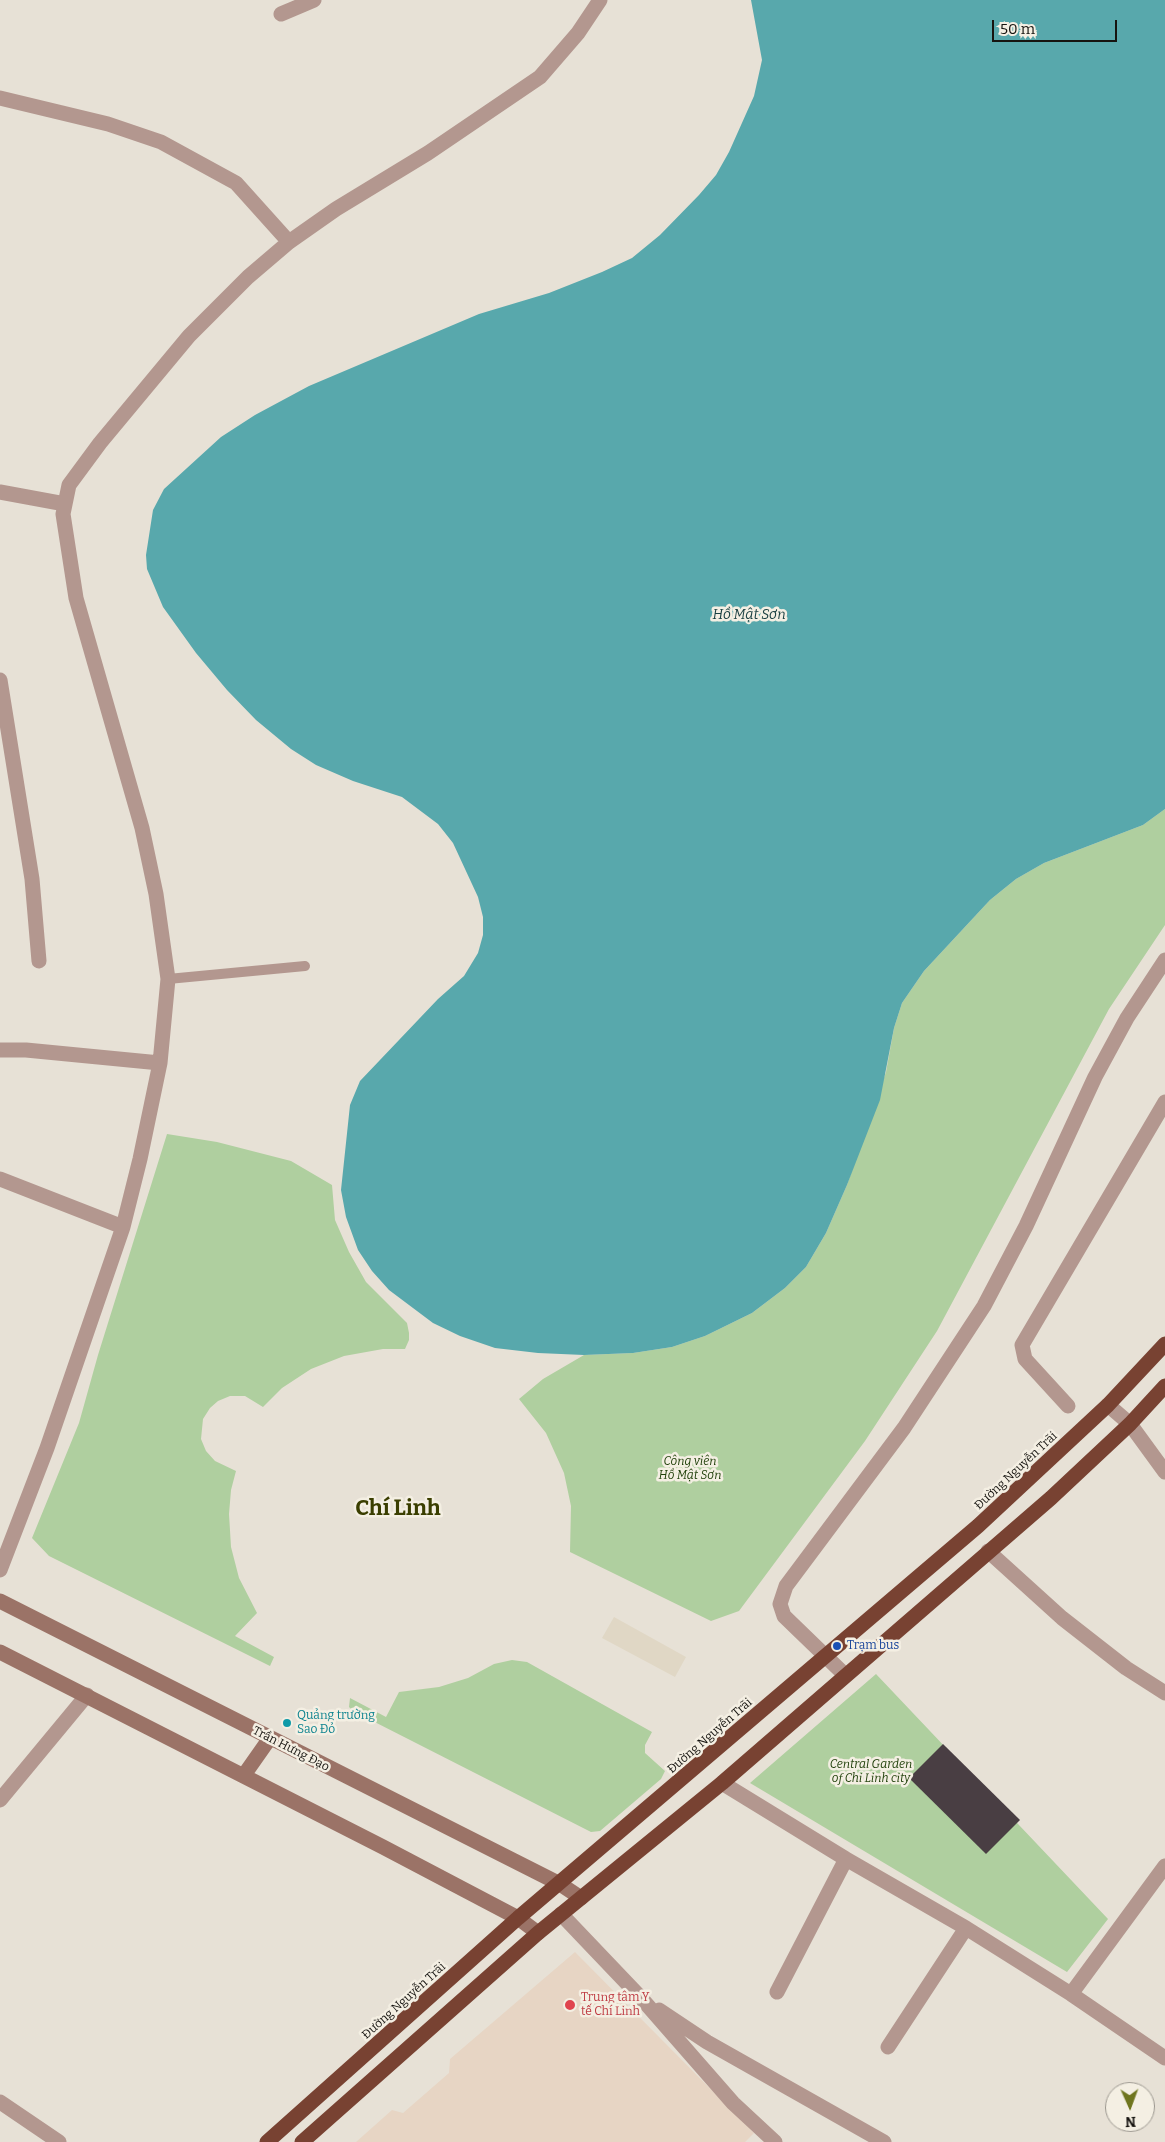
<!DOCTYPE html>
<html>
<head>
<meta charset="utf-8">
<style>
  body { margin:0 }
  #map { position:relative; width:1165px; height:2142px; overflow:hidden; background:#e7e1d6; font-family:Bitter,serif }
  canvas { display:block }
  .north { position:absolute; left:1105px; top:2082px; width:50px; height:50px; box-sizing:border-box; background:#f4efe3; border:1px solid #9b978f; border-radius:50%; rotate:178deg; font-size:14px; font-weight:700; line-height:20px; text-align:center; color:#161410 }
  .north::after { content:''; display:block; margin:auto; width:18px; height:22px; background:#6f751e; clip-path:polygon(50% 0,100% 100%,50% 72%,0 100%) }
  .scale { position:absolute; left:992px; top:20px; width:125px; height:22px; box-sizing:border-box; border:2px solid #161410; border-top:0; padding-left:6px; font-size:15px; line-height:18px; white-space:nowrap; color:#161410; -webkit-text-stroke:4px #f4efe3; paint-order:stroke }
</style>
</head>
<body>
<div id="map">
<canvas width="1165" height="2142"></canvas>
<div class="north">N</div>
<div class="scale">50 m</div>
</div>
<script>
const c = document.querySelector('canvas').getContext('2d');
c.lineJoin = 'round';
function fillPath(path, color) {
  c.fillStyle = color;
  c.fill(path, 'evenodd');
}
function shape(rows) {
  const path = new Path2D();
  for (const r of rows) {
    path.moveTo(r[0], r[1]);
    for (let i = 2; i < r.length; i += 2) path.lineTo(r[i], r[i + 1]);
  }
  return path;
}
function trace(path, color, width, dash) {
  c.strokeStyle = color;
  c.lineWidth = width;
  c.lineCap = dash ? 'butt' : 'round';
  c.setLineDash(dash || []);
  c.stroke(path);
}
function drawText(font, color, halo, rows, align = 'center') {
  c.font = font + ' Bitter,serif';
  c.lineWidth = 5;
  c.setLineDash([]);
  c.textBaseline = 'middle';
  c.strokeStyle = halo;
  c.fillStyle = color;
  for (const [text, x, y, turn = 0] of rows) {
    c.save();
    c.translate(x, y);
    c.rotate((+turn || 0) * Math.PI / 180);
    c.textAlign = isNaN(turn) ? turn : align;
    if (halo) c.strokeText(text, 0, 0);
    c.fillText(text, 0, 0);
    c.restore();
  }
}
fillPath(shape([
  [614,1617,686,1657,675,1677,602,1638]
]), '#e0d7c5');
fillPath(shape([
  [575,1952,754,2133,745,2142,356,2142,392,2110,403,2113,449,2073,450,2059]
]), '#e7d5c4');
fillPath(shape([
  [1165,809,1165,925,1109,1009,937,1331,865,1441,739,1611,711,1621,570,1552,571,1506,564,1473,546,1433,519,1399,543,1379,584,1355,633,1353,672,1347,705,1336,752,1313,785,1288,806,1267,826,1233,847,1185,886,1072,894,1028,902,1003,924,971,990,900,1016,879,1044,863,1143,825],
  [167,1134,217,1142,291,1161,332,1185,335,1220,349,1252,366,1282,407,1323,409,1333,409,1340,405,1349,383,1349,344,1356,311,1369,282,1388,263,1407,245,1396,230,1396,218,1401,210,1408,203,1419,201,1439,206,1451,215,1461,236,1471,231,1490,229,1514,231,1547,239,1578,257,1613,235,1636,274,1657,270,1666,49,1556,32,1538,79,1423,98,1355],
  [512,1660,527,1662,652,1732,645,1745,645,1753,665,1771,661,1779,600,1831,591,1832,353,1711,349,1707,350,1698,386,1717,399,1692,439,1687,468,1678,494,1664],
  [876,1674,1108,1919,1067,1972,750,1783]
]), '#afcf9f');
fillPath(shape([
  [751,0,1165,0,1165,809,1143,825,1044,863,1016,879,990,900,924,971,902,1003,894,1028,880,1100,847,1185,826,1233,806,1267,785,1288,752,1313,705,1336,672,1347,633,1353,584,1355,538,1353,495,1348,460,1336,433,1323,389,1290,372,1271,358,1250,346,1217,341,1190,350,1105,360,1081,438,999,464,976,478,953,483,935,483,917,478,897,453,843,438,824,402,797,353,781,316,765,291,749,256,720,227,690,196,653,163,607,147,569,146,555,153,510,164,489,221,437,255,415,309,386,479,314,549,293,602,272,632,258,660,235,699,195,716,175,729,152,754,96,762,60]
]), '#58a8ac');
fillPath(shape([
  [943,1744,1020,1820,986,1854,909,1778]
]), '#493e43');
trace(shape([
  [168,979,305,966]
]), '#b3978f', 10);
trace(shape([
  [281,14,314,0],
  [0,98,108,124,161,142,236,183,289,242],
  [0,492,65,504],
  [0,680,32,879,39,961],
  [0,1050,26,1050,160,1063],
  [0,1179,123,1227],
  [1108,1405,1130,1424,1165,1472],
  [1068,1406,1025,1359,1022,1345,1165,1102],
  [988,1551,1062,1618,1126,1668,1165,1693],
  [0,1570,47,1448,123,1227,140,1159,160,1063,168,979,156,894,142,828,76,598,63,514,69,485,100,443,189,336,248,277,289,242,336,209,428,153,540,77,578,33,600,0],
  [845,1675,784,1616,780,1604,786,1586,904,1428,984,1306,1026,1226,1095,1077,1127,1018,1165,960],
  [722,1783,846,1859,966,1928,1071,1994,1165,2058],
  [0,1800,87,1695],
  [561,1914,642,1999,733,2103,775,2142],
  [777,1992,846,1859],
  [1071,1994,1165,1866],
  [659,2010,707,2042,884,2142],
  [888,2047,966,1928],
  [0,2102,59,2142]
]), '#b3978f', 15);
trace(shape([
  [0,1601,560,1884,581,1898],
  [0,1652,383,1847,518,1918,538,1933],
  [244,1775,270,1738]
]), '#9b7367', 15);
trace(shape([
  [267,2142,518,1918,978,1526,1108,1405,1165,1344],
  [302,2142,538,1933,722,1783,1051,1498,1130,1424,1165,1386]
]), '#784232', 15);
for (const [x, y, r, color] of [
  [837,1646,5,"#1a4fb4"],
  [287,1723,5,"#0f9aa8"],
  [570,2005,6,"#e0444e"]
]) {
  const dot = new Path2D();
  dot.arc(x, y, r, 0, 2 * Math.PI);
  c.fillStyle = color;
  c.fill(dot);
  trace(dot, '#f4efe3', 2);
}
drawText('italic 12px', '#21410b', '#f4efe3', [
  ["Công viên",690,1462],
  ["Hồ Mật Sơn",690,1476],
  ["Central Garden",871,1765],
  ["of Chi Linh city",871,1779]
]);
drawText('12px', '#161410', '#f4efe3', [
  ["Đường Nguyễn Trãi",1016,1471,-43],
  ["Đường Nguyễn Trãi",710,1736,-41],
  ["Trần Hưng Đạo",291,1749,27],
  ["Đường Nguyễn Trãi",404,2001,-42]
]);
drawText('12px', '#164399', '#f4efe3', [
  ["Trạm bus",847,1646]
], 'left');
drawText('12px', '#0d838f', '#f4efe3', [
  ["Quảng trường",297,1716],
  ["Sao Đỏ",297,1730]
], 'left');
drawText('12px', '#be3a42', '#f4efe3', [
  ["Trung tâm Y",581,1998],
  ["tế Chí Linh",581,2012]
], 'left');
drawText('italic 14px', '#193f41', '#f4efe3', [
  ["Hồ Mật Sơn",749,615]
]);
drawText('bold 22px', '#3a3e00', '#f4efe3', [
  ["Chí Linh",398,1509]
]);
</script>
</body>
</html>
